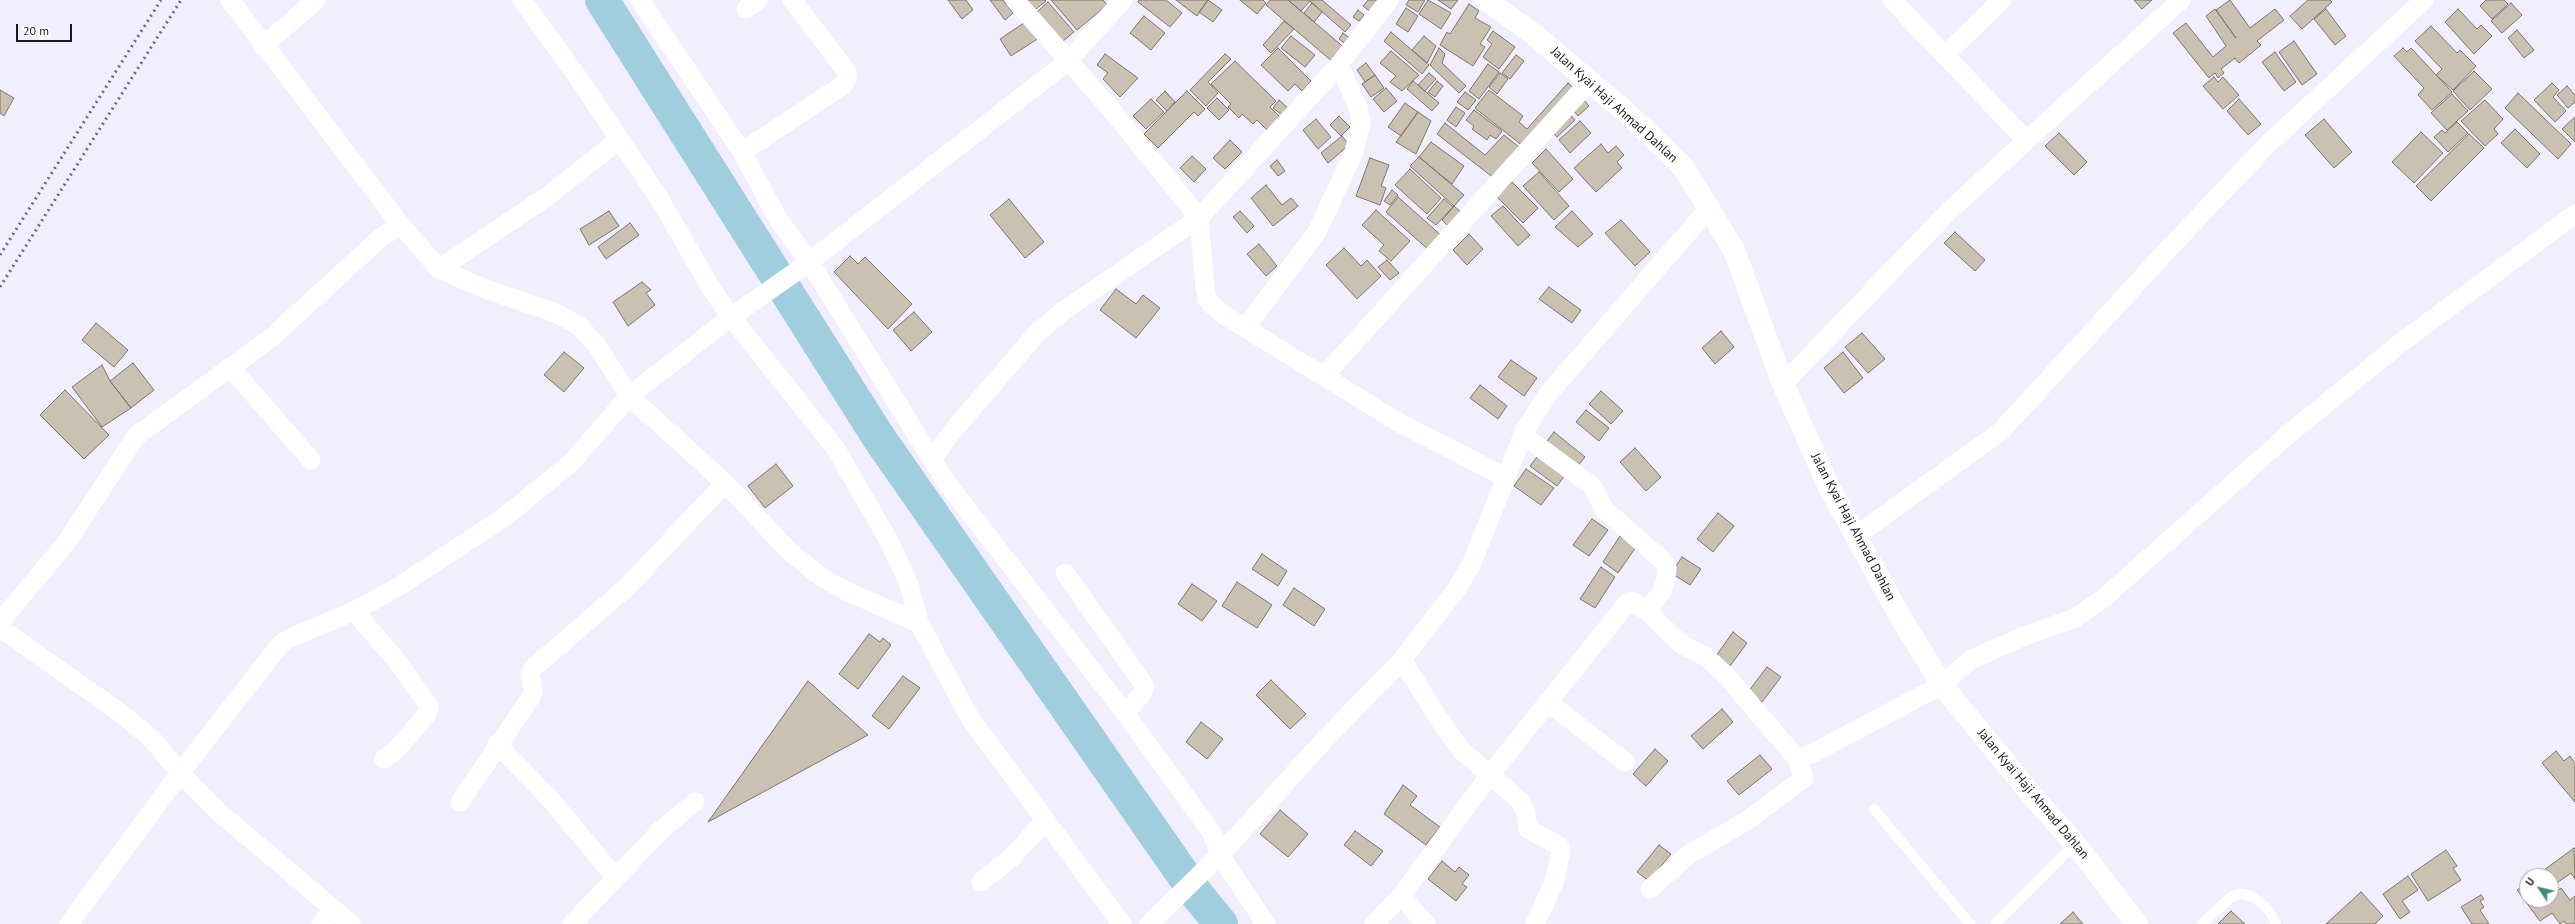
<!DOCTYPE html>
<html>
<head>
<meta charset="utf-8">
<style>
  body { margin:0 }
  #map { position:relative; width:2575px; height:924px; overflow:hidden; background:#f1eeff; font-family:"PT Sans",sans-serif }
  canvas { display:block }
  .north { position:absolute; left:2519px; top:868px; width:40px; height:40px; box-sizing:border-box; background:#fff; border:1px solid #a3a3a5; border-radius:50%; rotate:305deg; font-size:11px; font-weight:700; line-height:16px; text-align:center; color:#1a181e }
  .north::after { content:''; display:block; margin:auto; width:14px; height:18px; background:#42887e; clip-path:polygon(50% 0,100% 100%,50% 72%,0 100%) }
  .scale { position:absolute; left:16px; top:24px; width:56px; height:18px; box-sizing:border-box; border:2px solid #1a181e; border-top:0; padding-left:5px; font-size:12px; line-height:14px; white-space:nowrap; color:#1a181e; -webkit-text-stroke:3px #fff; paint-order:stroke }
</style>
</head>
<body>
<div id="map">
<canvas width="2575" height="924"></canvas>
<div class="north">U</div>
<div class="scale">20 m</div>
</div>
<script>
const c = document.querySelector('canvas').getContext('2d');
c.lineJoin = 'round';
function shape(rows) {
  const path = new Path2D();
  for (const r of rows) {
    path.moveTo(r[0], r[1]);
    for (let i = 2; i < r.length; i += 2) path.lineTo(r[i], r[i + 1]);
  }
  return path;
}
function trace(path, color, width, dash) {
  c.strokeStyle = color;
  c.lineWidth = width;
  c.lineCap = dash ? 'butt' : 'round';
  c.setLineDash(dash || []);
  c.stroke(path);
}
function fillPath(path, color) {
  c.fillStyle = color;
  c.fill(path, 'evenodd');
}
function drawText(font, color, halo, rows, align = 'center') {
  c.font = font + ' "PT Sans",sans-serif';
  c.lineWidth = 4;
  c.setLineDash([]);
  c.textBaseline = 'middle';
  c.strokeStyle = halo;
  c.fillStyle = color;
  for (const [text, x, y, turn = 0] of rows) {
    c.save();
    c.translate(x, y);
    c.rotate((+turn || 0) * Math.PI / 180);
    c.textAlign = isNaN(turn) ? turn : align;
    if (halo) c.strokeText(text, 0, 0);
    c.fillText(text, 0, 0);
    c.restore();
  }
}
trace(shape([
  [602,0,879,438,1198,896,1221,924]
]), '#a1cedf', 34);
const building = shape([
  [948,0,966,0,973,10,962,19,948,0],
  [990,0,1003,0,1013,13,1005,20,990,0],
  [1026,0,1045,0,1046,1,1035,10,1026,0],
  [1051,0,1103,0,1107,5,1077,30,1051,0],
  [1139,0,1166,0,1182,13,1170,27,1138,2,1139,0],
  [1176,0,1208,0,1197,16,1176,0],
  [1208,0,1222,10,1213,22,1199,12,1208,0],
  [1240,0,1263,0,1266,3,1257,14,1240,0],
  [1270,0,1288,0,1346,49,1334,63,1266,5,1270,0],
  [1288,0,1322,0,1351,25,1345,32,1310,1,1301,11,1288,0],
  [1368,0,1384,0,1372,13,1363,6,1368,0],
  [1409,0,1425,0,1418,12,1406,5,1409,0],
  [1428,0,1451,13,1441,29,1419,14,1428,0],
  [1438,0,1458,0,1451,9,1438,0],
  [2134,0,2152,0,2142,9,2134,0],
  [2230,0,2250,28,2275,9,2284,20,2257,41,2261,45,2239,63,2235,58,2221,69,2224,73,2218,78,2215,73,2209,78,2173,33,2186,23,2213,57,2226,46,2206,16,2215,9,2236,38,2216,10,2230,0],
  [2308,0,2330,0,2332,2,2302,29,2290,16,2308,0],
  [2486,0,2504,0,2508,4,2492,19,2480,6,2486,0],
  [1048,2,1074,32,1062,42,1037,12,1048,2],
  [1312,3,1322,12,1314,22,1304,13,1312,3],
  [2511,3,2522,15,2502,33,2491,21,2511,3],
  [1469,4,1479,11,1475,18,1491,27,1480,44,1485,47,1473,66,1440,45,1447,32,1450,34,1469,4],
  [1406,8,1418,16,1408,32,1396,24,1406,8],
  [2326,9,2346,36,2335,45,2314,19,2326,9],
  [2458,9,2477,29,2481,25,2492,36,2474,54,2445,22,2458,9],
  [1358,10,1364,15,1359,21,1353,17,1358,10],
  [1144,16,1165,33,1151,50,1130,33,1144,16],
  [1027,21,1039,38,1011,56,1000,39,1027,21],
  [1284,21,1294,29,1271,53,1263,45,1284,21],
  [2431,26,2457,53,2460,50,2476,66,2453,90,2436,75,2442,69,2415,41,2431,26],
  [2517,30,2534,50,2524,58,2508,38,2517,30],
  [1493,31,1515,47,1499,69,1483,57,1492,44,1487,40,1493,31],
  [1391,32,1429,65,1422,74,1384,41,1391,32],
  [1343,33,1352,40,1348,46,1339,39,1343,33],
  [1291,36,1315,55,1305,67,1281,48,1291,36],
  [1424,36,1436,46,1427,63,1412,50,1424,36],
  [2294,41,2317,74,2302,85,2279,52,2294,41],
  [1278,48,1311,81,1302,91,1295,84,1288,91,1261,65,1278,48],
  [1439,48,1445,54,1442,63,1466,86,1459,93,1430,65,1439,48],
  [2403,48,2407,52,2411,48,2452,92,2432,110,2418,95,2424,88,2394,56,2403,48],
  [1391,51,1419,75,1402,91,1390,82,1396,76,1380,63,1391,51],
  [2275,52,2296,82,2284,91,2262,62,2275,52],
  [1105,54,1138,78,1120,97,1103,79,1108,73,1097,65,1105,54],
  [1225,54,1231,59,1208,82,1218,93,1206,106,1190,90,1225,54],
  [1516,55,1524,61,1510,79,1502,73,1516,55],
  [1235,61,1276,101,1270,107,1280,117,1267,130,1257,120,1253,124,1242,114,1239,118,1228,107,1231,104,1211,84,1235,61],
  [1366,63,1375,75,1365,82,1357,70,1366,63],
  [1488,64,1499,72,1479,99,1469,91,1488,64],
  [2474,71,2492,89,2470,110,2453,91,2474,71],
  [1429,73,1436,79,1425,91,1418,85,1429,73],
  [1500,73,1508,79,1497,94,1489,87,1500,73],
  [1375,75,1384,88,1371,97,1362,84,1375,75],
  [2214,77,2218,82,2223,77,2239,95,2223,109,2203,86,2214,77],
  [1413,81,1439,103,1432,111,1407,89,1413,81],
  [1437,81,1443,86,1435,97,1428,92,1437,81],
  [1568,83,1576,90,1524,147,1475,108,1489,90,1523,116,1519,122,1527,129,1568,83],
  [2552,83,2559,90,2553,97,2566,111,2555,122,2534,100,2552,83],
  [2567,86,2575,95,2575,102,2568,108,2557,95,2567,86],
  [1386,88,1397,101,1384,112,1373,99,1386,88],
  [0,90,14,98,4,116,0,113,0,90],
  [1165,91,1175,102,1167,111,1156,100,1165,91],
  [1187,91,1205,109,1198,116,1194,112,1158,148,1144,134,1187,91],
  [1465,92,1476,100,1468,110,1457,102,1465,92],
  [2518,93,2571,144,2558,159,2505,108,2518,93],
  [2452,94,2468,111,2447,130,2431,113,2452,94],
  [1217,98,1229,110,1219,120,1207,108,1217,98],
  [1151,99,1164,112,1146,129,1133,116,1151,99],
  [2239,99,2261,124,2248,135,2227,111,2239,99],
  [1279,100,1288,108,1282,115,1273,108,1279,100],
  [1584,100,1589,106,1578,116,1573,110,1584,100],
  [2485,100,2503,119,2494,129,2498,134,2485,146,2461,121,2485,100],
  [1405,103,1418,112,1401,136,1388,127,1405,103],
  [1456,107,1465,113,1456,127,1447,120,1456,107],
  [1474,110,1502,131,1496,139,1490,135,1487,140,1472,129,1474,126,1466,120,1474,110],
  [1418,112,1431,121,1416,154,1396,142,1418,112],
  [1569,113,1575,120,1557,137,1551,130,1569,113],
  [1339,116,1350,127,1341,136,1330,125,1339,116],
  [2575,117,2575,142,2562,129,2575,117],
  [1316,119,1331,137,1318,149,1303,130,1316,119],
  [2324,119,2352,152,2334,168,2305,135,2324,119],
  [1580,121,1591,133,1570,153,1559,140,1580,121],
  [2457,122,2468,133,2448,152,2434,137,2442,130,2445,133,2457,122],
  [1445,123,1485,155,1504,135,1519,147,1495,179,1437,134,1445,123],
  [2515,129,2540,154,2527,168,2501,143,2515,129],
  [2421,132,2443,153,2414,183,2392,162,2421,132],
  [2059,133,2087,162,2074,175,2045,146,2059,133],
  [2469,134,2484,148,2431,201,2416,186,2469,134],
  [1342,136,1349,145,1328,163,1321,153,1342,136],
  [1230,140,1242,152,1225,169,1213,158,1230,140],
  [1431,142,1464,166,1452,184,1419,157,1431,142],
  [1601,144,1608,153,1616,146,1624,155,1617,162,1622,168,1596,192,1574,168,1601,144],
  [1546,149,1573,179,1559,192,1532,163,1546,149],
  [1192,156,1206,169,1194,182,1180,168,1192,156],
  [1419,157,1464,195,1454,206,1410,166,1419,157],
  [1370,158,1389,165,1381,186,1386,188,1380,205,1356,196,1370,158],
  [1277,160,1285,171,1278,176,1270,166,1277,160],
  [1410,169,1441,198,1427,214,1395,185,1410,169],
  [1539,172,1569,206,1554,220,1523,186,1539,172],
  [1512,182,1538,208,1523,223,1497,197,1512,182],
  [1266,185,1282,205,1291,198,1298,206,1273,226,1251,198,1266,185],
  [1392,190,1398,195,1390,205,1384,201,1392,190],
  [1398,197,1444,238,1431,252,1386,212,1398,197],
  [1009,199,1044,242,1025,258,990,215,1009,199],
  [1444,199,1453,207,1436,225,1427,218,1444,199],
  [1454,206,1461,212,1448,226,1442,220,1454,206],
  [1503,206,1530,235,1518,246,1491,216,1503,206],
  [1376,210,1410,241,1391,261,1379,251,1384,245,1362,225,1376,210],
  [609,211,619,226,589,245,580,229,609,211],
  [1240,211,1254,226,1247,233,1233,217,1240,211],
  [1572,211,1593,234,1578,247,1555,227,1572,211],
  [1621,220,1650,252,1635,266,1605,233,1621,220],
  [630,223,639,235,606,259,598,247,630,223],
  [1955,232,1985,260,1975,271,1944,243,1955,232],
  [1469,234,1483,249,1467,265,1453,250,1469,234],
  [1259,244,1277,266,1266,276,1247,254,1259,244],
  [1344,248,1361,266,1367,260,1381,276,1357,299,1326,265,1344,248],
  [850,256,858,264,865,257,912,304,888,329,834,272,850,256],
  [1387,260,1399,273,1390,280,1378,267,1387,260],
  [642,282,651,290,646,293,655,305,628,326,613,302,642,282],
  [1549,287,1581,310,1572,323,1539,299,1549,287],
  [1116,289,1136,304,1143,295,1160,308,1136,338,1100,310,1116,289],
  [914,312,932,332,911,351,893,330,914,312],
  [96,323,128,350,114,367,82,340,96,323],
  [1721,331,1734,347,1715,364,1702,348,1721,331],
  [1862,333,1885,359,1868,373,1845,347,1862,333],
  [564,352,584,368,564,392,544,375,564,352],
  [1843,352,1863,378,1844,393,1824,368,1843,352],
  [1511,360,1537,378,1524,396,1498,377,1511,360],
  [133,363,154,390,131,408,110,381,133,363],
  [102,365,110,381,131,408,102,427,72,387,102,365],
  [1480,385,1507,406,1498,419,1470,398,1480,385],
  [65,390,109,435,84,459,40,415,65,390],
  [1601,391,1623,411,1611,424,1589,404,1601,391],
  [1586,410,1609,428,1599,441,1576,422,1586,410],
  [1554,432,1585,457,1575,469,1544,445,1554,432],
  [1635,448,1661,477,1646,491,1620,462,1635,448],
  [1541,452,1568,471,1557,486,1530,466,1541,452],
  [776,464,793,486,765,508,748,486,776,464],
  [1526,469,1554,488,1541,505,1514,486,1526,469],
  [1718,513,1734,526,1713,552,1697,539,1718,513],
  [1592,519,1608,530,1589,556,1573,545,1592,519],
  [1620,536,1636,547,1618,573,1603,562,1620,536],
  [1262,554,1287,571,1278,586,1252,569,1262,554],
  [1682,557,1701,569,1690,585,1671,573,1682,557],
  [1601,567,1615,577,1595,608,1580,599,1601,567],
  [1237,582,1272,605,1257,628,1222,606,1237,582],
  [1192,584,1217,601,1202,621,1178,604,1192,584],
  [1294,588,1325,609,1314,626,1283,605,1294,588],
  [1733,632,1747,643,1730,666,1716,656,1733,632],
  [869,634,880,642,883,638,891,645,858,689,839,674,869,634],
  [1767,667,1781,677,1762,702,1748,692,1767,667],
  [903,676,920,688,889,729,872,716,903,676],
  [1271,680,1306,714,1290,729,1256,695,1271,680],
  [808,681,868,735,708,822,808,681],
  [1722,709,1733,722,1703,749,1691,736,1722,709],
  [1201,722,1223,739,1207,759,1186,742,1201,722],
  [1655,749,1668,761,1646,786,1633,774,1655,749],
  [2556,751,2564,761,2570,756,2575,763,2575,802,2542,763,2556,751],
  [1760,755,1772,769,1739,795,1727,781,1760,755],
  [1403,785,1417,796,1410,805,1440,827,1426,845,1384,814,1403,785],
  [1280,810,1308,834,1288,857,1260,834,1280,810],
  [1355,831,1383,851,1371,866,1344,845,1355,831],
  [1659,845,1671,854,1649,881,1637,872,1659,845],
  [2574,848,2575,879,2571,873,2551,887,2551,876,2536,876,2574,848],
  [2446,850,2457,866,2453,868,2461,880,2428,901,2411,874,2446,850],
  [1442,861,1455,872,1459,867,1469,875,1462,884,1467,887,1456,901,1428,879,1442,861],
  [2408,876,2418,890,2402,901,2410,912,2400,919,2383,894,2408,876],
  [2527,883,2527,900,2551,900,2551,895,2561,888,2570,900,2575,896,2575,924,2566,924,2564,921,2560,924,2552,913,2540,921,2517,890,2527,883],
  [2361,892,2383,916,2375,924,2326,924,2361,892],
  [2481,895,2484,899,2480,901,2484,907,2480,910,2489,924,2472,924,2461,907,2481,895],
  [2231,911,2245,924,2218,924,2231,911],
  [2073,912,2083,924,2060,924,2073,912]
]);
fillPath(building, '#cbc1b2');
trace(building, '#7e7568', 1);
trace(shape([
  [1874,809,1970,924],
  [1995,924,2075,844],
  [2202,924,2232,896,2242,894,2251,896,2264,905,2270,912,2276,924]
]), '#fff', 10);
trace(shape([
  [230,0,400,224],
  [522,0,577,76,659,198,711,288,731,317,836,449,889,541,909,584,919,623,970,718,1122,924],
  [640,0,742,152,778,219,809,261,946,482,1125,713,1212,833,1220,855,1266,924],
  [1015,0,1110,108,1199,218,1339,65,1389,0],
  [1892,0,2025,139],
  [746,9,758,0],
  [263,46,316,0],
  [1945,55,2002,0],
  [742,152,843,85,847,79,847,72,792,0],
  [439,269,545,198,619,140],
  [1246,327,1317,232,1354,152,1361,123,1358,107,1339,65],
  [230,367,311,460],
  [1324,376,1589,82],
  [1783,384,1949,211,2181,0],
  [1523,435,1592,486,1604,509,1663,561,1667,568,1666,580,1661,593,1647,611],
  [932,459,951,433,1037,333,1063,311,1199,218,1205,287,1207,298,1212,305,1224,315,1398,422,1505,477],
  [1857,535,2000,432,2174,243,2268,144,2424,0],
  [1065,573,1145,686,1141,695,1125,713],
  [354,611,397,661,429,706,427,714,396,750,384,759],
  [0,622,66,543,136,436,271,338,378,240,400,224,439,269,488,290,556,313,579,326,596,344,629,396,725,483,790,552,823,578,846,591,919,623],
  [0,628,122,714,152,739,180,773,220,813,351,924],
  [1402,660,1443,725,1461,750,1520,801,1526,813,1528,829,1558,845,1561,849,1555,880,1535,924],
  [1548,702,1625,762],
  [497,744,551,800,615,877],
  [1797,759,1811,754,1942,685,1970,660,2022,637,2075,618,2105,597,2291,432,2402,342,2575,214],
  [460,802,531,697,533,690,530,674,532,669,627,587,725,483],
  [981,882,1011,858,1044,822],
  [1401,896,1426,924],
  [69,924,180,773,279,646,288,639,354,611,398,587,503,518,571,463,629,396,731,317,804,266,1068,61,1123,0],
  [321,924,332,910],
  [572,924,661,830,695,802],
  [1149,924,1220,855,1328,736,1402,660,1456,590,1471,565,1525,430,1548,394,1710,207],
  [1374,924,1401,896,1489,776,1628,602,1632,601,1647,611,1681,644,1706,657,1725,674,1797,759,1804,778,1748,820,1688,855,1650,889]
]), '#fff', 19);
trace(shape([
  [1486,0,1532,33,1626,112,1684,168,1734,250,1783,384,1829,487,1901,618,1942,685,2031,794,2075,844,2137,924]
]), '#fff', 22);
trace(shape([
  [0,255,161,0],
  [0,287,181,0]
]), '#6e6c76', 3, [2, 4]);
drawText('13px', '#1a181e', '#fff', [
  ["Jalan Kyai Haji Ahmad Dahlan",1614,105,42],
  ["Jalan Kyai Haji Ahmad Dahlan",1853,527,62],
  ["Jalan Kyai Haji Ahmad Dahlan",2033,794,50]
]);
</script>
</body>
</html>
